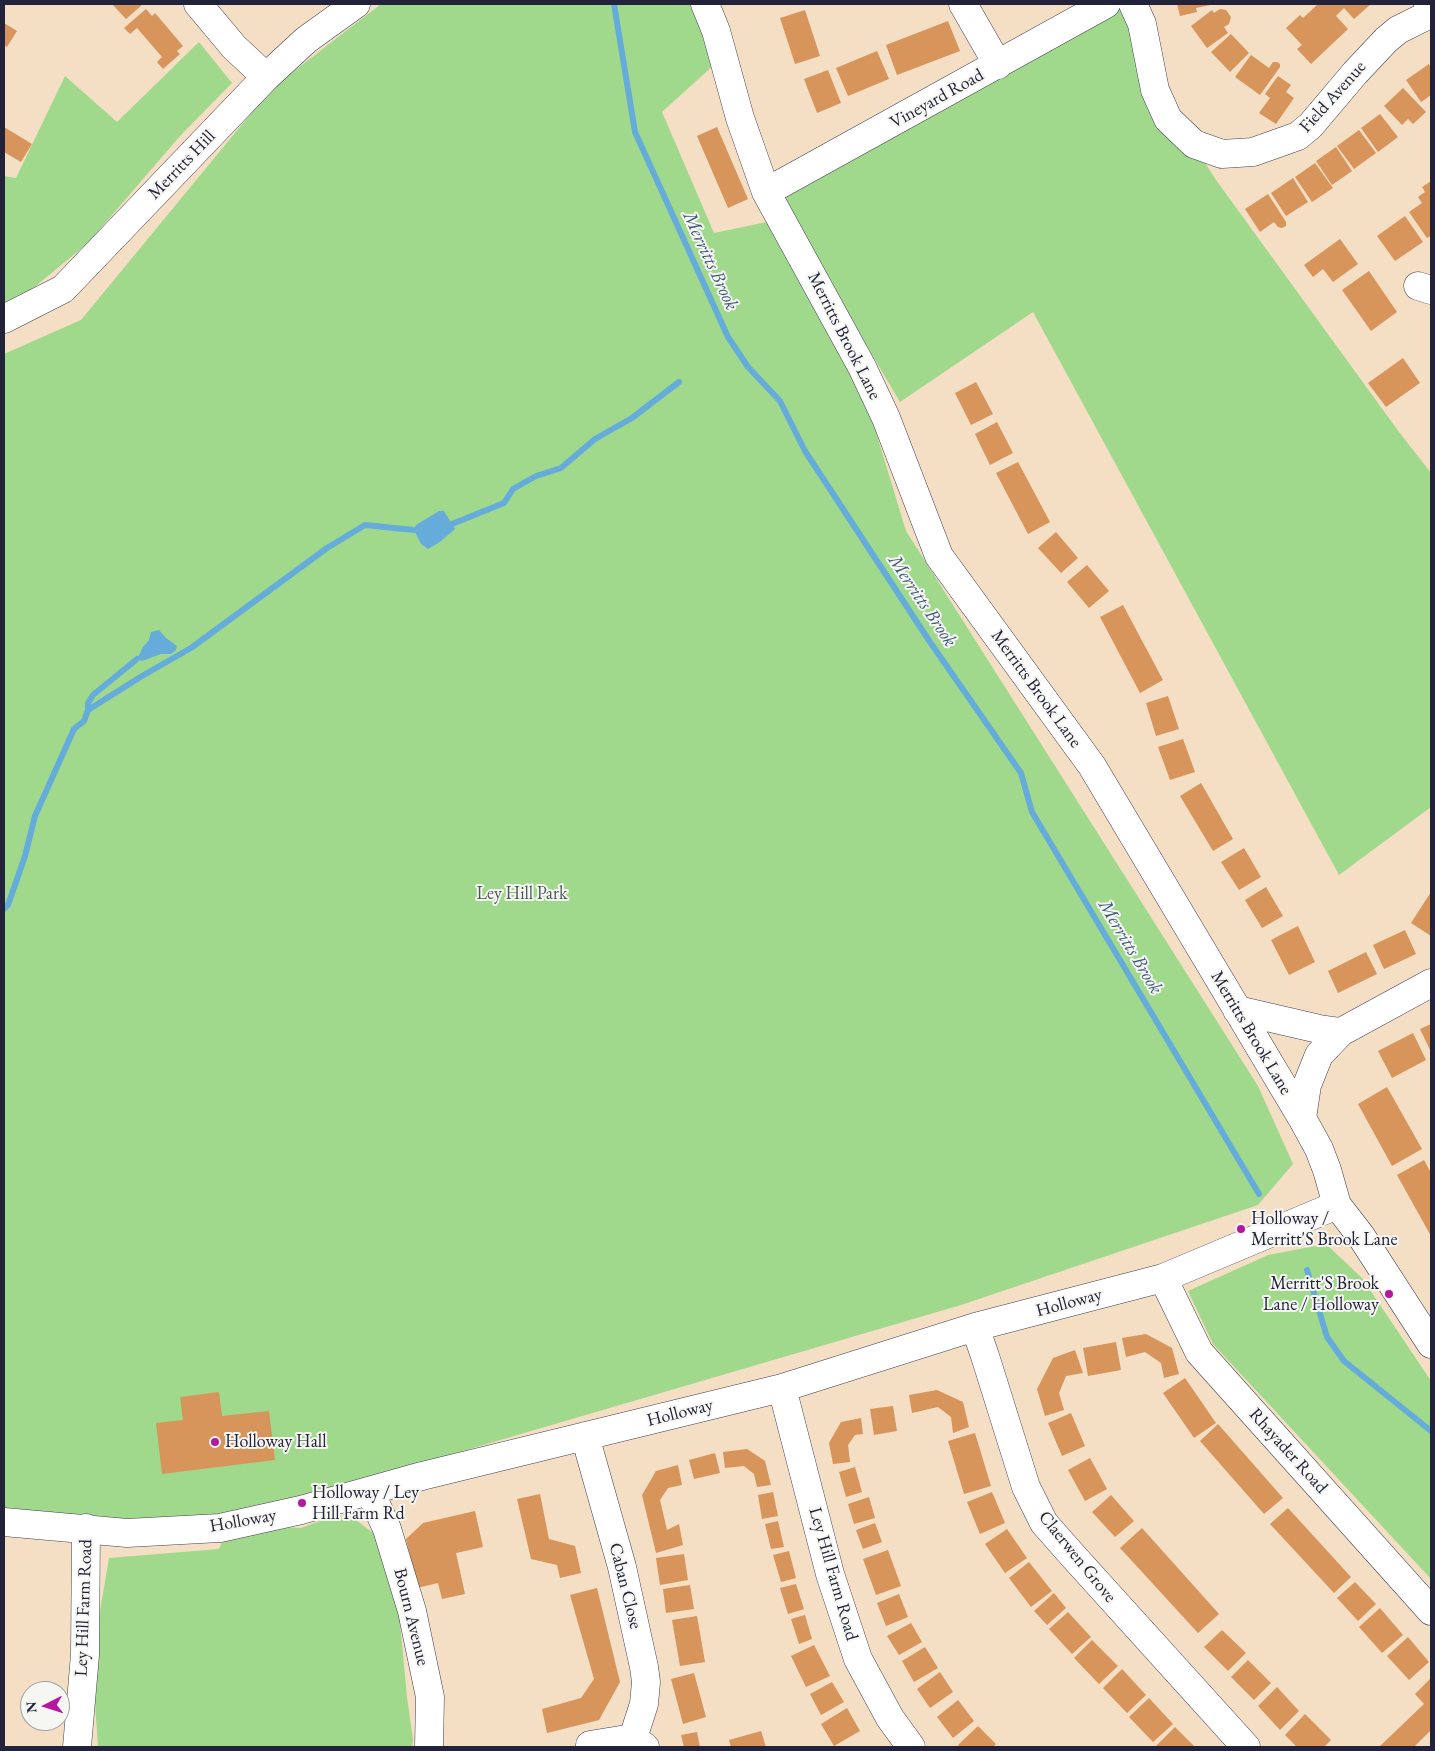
<!DOCTYPE html>
<html>
<head>
<meta charset="utf-8">
<style>
  body { margin:0 }
  #map { position:relative; width:1435px; height:1751px; overflow:hidden; background:#f4dec4; font-family:"EB Garamond",serif }
  canvas { display:block }
  .frame { position:absolute; inset:0; border:5px solid #22223b; pointer-events:none }
  .north { position:absolute; left:20px; top:1681px; width:50px; height:50px; box-sizing:border-box; background:#f6f6f2; border:1px solid #a1a1a9; border-radius:50%; rotate:265deg; font-size:14px; font-weight:700; line-height:20px; text-align:center; color:#22223b }
  .north::after { content:''; display:block; margin:auto; width:18px; height:22px; background:#b5179e; clip-path:polygon(50% 0,100% 100%,50% 72%,0 100%) }
</style>
</head>
<body>
<div id="map">
<canvas width="1435" height="1751"></canvas>
<div class="frame"></div>
<div class="north">N</div>
</div>
<script>
const c = document.querySelector('canvas').getContext('2d');
c.lineJoin = 'round';
function fillPath(path, color) {
  c.fillStyle = color;
  c.fill(path, 'evenodd');
}
function shape(rows) {
  const path = new Path2D();
  for (const r of rows) {
    path.moveTo(r[0], r[1]);
    for (let i = 2; i < r.length; i += 2) path.lineTo(r[i], r[i + 1]);
  }
  return path;
}
function trace(path, color, width, dash) {
  c.strokeStyle = color;
  c.lineWidth = width;
  c.lineCap = dash ? 'butt' : 'round';
  c.setLineDash(dash || []);
  c.stroke(path);
}
function drawText(font, color, halo, rows, align = 'center') {
  c.font = font + ' "EB Garamond",serif';
  c.lineWidth = 4;
  c.setLineDash([]);
  c.textBaseline = 'middle';
  c.strokeStyle = halo;
  c.fillStyle = color;
  for (const [text, x, y, turn = 0] of rows) {
    c.save();
    c.translate(x, y);
    c.rotate((+turn || 0) * Math.PI / 180);
    c.textAlign = isNaN(turn) ? turn : align;
    if (halo) c.strokeText(text, 0, 0);
    c.fillText(text, 0, 0);
    c.restore();
  }
}
fillPath(shape([
  [381,4,690,4,716,63,662,112,714,233,772,221,868,406,906,531,1258,1086,1293,1164,1258,1205,961,1305,364,1480,216,1517,116,1521,4,1509,4,354,81,320,272,88],
  [1124,4,1198,152,1216,180,1399,432,1431,473,1431,807,1339,875,1033,312,900,402,778,195,1095,18],
  [199,42,232,83,180,136,88,243,32,289,4,304,4,176,16,178,65,76,117,122],
  [1326,1244,1362,1278,1431,1381,1431,1579,1213,1344,1188,1291,1268,1255],
  [333,1516,356,1520,393,1548,407,1697,413,1739,412,1747,98,1747,92,1658,109,1558,219,1549,230,1525,301,1528]
]), '#a0d98c');
fillPath(shape([
  [439,511,444,511,455,529,440,542,428,549,421,544,414,530,416,525],
  [159,630,166,638,177,646,176,650,171,654,161,654,142,661,137,659,143,647,149,640,151,632]
]), '#65acdb');
trace(shape([
  [614,4,635,132,728,337,748,367,780,401,805,451,930,642,1021,773,1032,812,1259,1194],
  [452,524,504,503,513,489,536,476,561,468,595,439,632,418,679,382],
  [88,710,88,703,93,695,137,659],
  [4,909,8,905,25,856,35,816,74,729,84,721,88,710,142,676,191,648,327,548,365,525,414,530],
  [1307,1270,1327,1337,1344,1361,1431,1431]
]), '#65acdb', 6);
fillPath(shape([
  [112,4,143,4,126,19],
  [1177,4,1210,4,1210,5,1196,8,1197,12,1180,16],
  [1318,4,1371,4,1354,19,1344,8,1336,16,1348,29,1311,64,1297,49,1302,45,1286,28,1300,15,1303,18],
  [146,9,152,16,155,13,183,46,177,51,180,54,163,69,157,62,162,57,137,28,130,34,124,28],
  [1220,9,1226,10,1231,17,1229,24,1224,27,1228,33,1207,48,1191,26,1212,10,1214,13],
  [805,10,820,56,795,64,780,18],
  [948,21,960,51,897,75,886,45],
  [4,23,17,31,7,47,4,45],
  [1231,34,1249,53,1230,72,1211,52],
  [877,51,889,79,848,96,836,68],
  [1251,55,1269,68,1273,62,1277,62,1280,64,1280,67,1260,95,1235,77],
  [1429,64,1431,68,1431,95,1421,102,1406,80],
  [828,70,841,103,817,113,804,79],
  [1278,76,1291,85,1286,92,1294,98,1276,124,1259,113,1270,98,1265,94],
  [1403,88,1426,112,1413,124,1408,119,1402,125,1384,106],
  [1380,114,1398,137,1378,152,1361,128],
  [4,127,32,144,21,162,4,152],
  [717,127,748,199,728,208,697,136],
  [1359,130,1376,153,1354,169,1337,146],
  [1336,147,1352,171,1332,185,1316,161],
  [1315,163,1333,188,1312,202,1295,177],
  [1293,178,1308,202,1286,216,1271,193],
  [1431,181,1431,236,1427,238,1409,212,1422,203,1418,197,1425,192,1422,187],
  [1268,194,1286,222,1286,226,1282,228,1278,227,1274,222,1260,232,1245,209],
  [1405,216,1423,242,1395,261,1377,236],
  [1340,239,1358,264,1333,282,1323,269,1313,277,1304,265],
  [1369,271,1397,312,1371,331,1342,290],
  [1403,358,1420,383,1386,407,1368,383],
  [976,382,993,414,971,425,955,393],
  [997,422,1013,453,990,465,975,434],
  [1018,462,1050,522,1028,534,996,473],
  [1056,532,1078,558,1061,573,1038,548],
  [1087,565,1109,591,1089,608,1067,582],
  [1123,605,1163,680,1140,693,1100,617],
  [1168,696,1179,729,1156,736,1146,703],
  [1183,739,1195,772,1170,780,1158,747],
  [1201,783,1233,839,1213,851,1180,796],
  [1244,848,1261,877,1239,890,1221,862],
  [1266,887,1283,916,1262,928,1245,900],
  [1431,892,1431,936,1411,923],
  [1298,926,1315,962,1289,975,1271,940],
  [1405,930,1416,954,1384,969,1373,945],
  [1366,952,1377,974,1338,993,1328,971],
  [1431,1024,1431,1052,1420,1029],
  [1413,1033,1426,1060,1392,1078,1378,1051],
  [1387,1087,1422,1149,1392,1166,1358,1104],
  [1424,1160,1431,1173,1431,1236,1397,1175],
  [1146,1334,1172,1348,1179,1374,1164,1378,1161,1363,1145,1352,1126,1357,1122,1338],
  [1116,1342,1121,1370,1088,1376,1083,1348],
  [1075,1350,1083,1373,1066,1376,1059,1393,1064,1410,1045,1416,1037,1389,1053,1358],
  [1185,1378,1216,1423,1194,1438,1163,1393],
  [937,1390,963,1402,969,1427,953,1433,951,1417,938,1407,912,1413,909,1395],
  [219,1392,222,1416,269,1411,275,1460,162,1474,156,1423,183,1420,180,1397],
  [893,1406,897,1431,874,1435,870,1409],
  [1071,1413,1085,1446,1062,1456,1048,1423],
  [861,1418,863,1434,855,1435,848,1445,850,1462,833,1464,829,1443,841,1422],
  [1218,1424,1283,1498,1264,1514,1200,1441],
  [975,1433,991,1486,964,1494,948,1441],
  [747,1449,765,1461,771,1485,757,1487,754,1474,744,1466,725,1468,723,1452],
  [715,1453,720,1473,694,1479,689,1460],
  [1090,1458,1107,1489,1085,1501,1068,1470],
  [678,1465,682,1485,668,1488,660,1500,667,1530,679,1524,683,1545,656,1553,642,1495,656,1471],
  [855,1467,862,1492,846,1497,839,1472],
  [773,1492,778,1516,762,1519,758,1495],
  [992,1492,1005,1523,980,1534,967,1502],
  [540,1494,549,1539,575,1546,581,1573,560,1578,557,1565,531,1559,517,1499],
  [1111,1495,1134,1521,1115,1537,1092,1512],
  [869,1497,875,1518,854,1524,848,1504],
  [1288,1508,1351,1577,1334,1593,1270,1524],
  [475,1511,483,1547,456,1553,465,1594,442,1599,438,1583,417,1588,406,1539,423,1523],
  [778,1521,784,1547,771,1549,765,1524],
  [875,1523,882,1542,863,1549,856,1530],
  [1142,1528,1219,1614,1198,1633,1120,1548],
  [1007,1529,1027,1558,1005,1573,985,1544],
  [888,1550,901,1586,876,1595,863,1559],
  [789,1551,796,1578,781,1582,773,1555],
  [684,1554,688,1580,660,1585,656,1558],
  [1029,1562,1052,1591,1031,1607,1009,1578],
  [1355,1582,1376,1604,1358,1621,1337,1598],
  [796,1584,804,1609,788,1614,780,1588],
  [690,1585,694,1609,666,1613,663,1589],
  [597,1588,620,1682,599,1720,547,1733,542,1709,581,1698,594,1679,570,1595],
  [1054,1593,1066,1608,1047,1625,1034,1611],
  [899,1594,908,1617,886,1626,877,1603],
  [1380,1608,1403,1635,1382,1653,1359,1627],
  [1068,1612,1091,1637,1072,1654,1049,1629],
  [805,1615,812,1639,799,1644,791,1619],
  [697,1616,705,1662,680,1666,672,1620],
  [911,1623,922,1642,899,1655,887,1636],
  [1222,1630,1246,1653,1228,1671,1204,1647],
  [1408,1637,1429,1662,1409,1680,1387,1656],
  [1092,1640,1118,1666,1099,1684,1074,1658],
  [814,1645,830,1676,806,1687,791,1656],
  [925,1647,938,1668,914,1682,902,1661],
  [1248,1660,1271,1683,1254,1700,1231,1677],
  [1122,1669,1146,1695,1127,1713,1103,1688],
  [940,1672,953,1692,930,1708,917,1689],
  [694,1673,706,1717,683,1724,671,1679],
  [1431,1678,1431,1730,1414,1747,1379,1747,1424,1704,1415,1694],
  [832,1682,844,1702,821,1715,810,1694],
  [1277,1687,1299,1711,1280,1730,1258,1706],
  [1149,1698,1173,1724,1153,1742,1129,1717],
  [958,1700,974,1721,953,1738,937,1717],
  [847,1708,860,1731,834,1746,821,1724],
  [1305,1714,1331,1740,1324,1747,1297,1747,1285,1735],
  [978,1726,996,1744,993,1747,960,1747,958,1745],
  [1175,1727,1195,1747,1156,1746],
  [761,1731,766,1747,731,1747,729,1740],
  [697,1732,700,1747,684,1747,681,1735]
]), '#d7945b');
const minor = shape([
  [198,4,234,47,266,77],
  [705,4,716,31,740,118,766,192,862,367,886,418,939,556,1092,766,1302,1118,1319,1149,1327,1170,1337,1205,1361,1236,1431,1344],
  [963,4,998,65],
  [1133,4,1142,24,1155,90,1168,119,1194,144,1222,154,1253,152,1298,136,1311,125,1355,73,1386,40,1398,30,1430,14,1428,4],
  [766,192,1106,4],
  [1418,286,1431,290],
  [4,319,63,289,266,77,306,40,356,4],
  [1237,1010,1319,1029,1341,1032],
  [1302,1118,1307,1085,1319,1055,1341,1032,1431,983],
  [1163,1278,1199,1352,1431,1611],
  [975,1327,985,1356,1026,1487,1044,1523,1074,1557,1246,1747],
  [782,1388,830,1574,858,1659,890,1718,911,1747],
  [585,1436,622,1567,644,1667,646,1682,644,1704,633,1738,645,1747],
  [370,1491,387,1529,412,1611,430,1697,429,1747],
  [4,1522,127,1533,220,1528,301,1510,422,1476,782,1388,975,1327,1163,1278,1337,1205],
  [590,1745,633,1738],
  [77,1747,85,1655,86,1528]
]);
trace(minor, '#423e50', 29);
trace(minor, '#fff', 28);
for (const [x, y, r, color] of [
  [1241,1229,5,"#b5179e"],
  [1389,1294,5,"#b5179e"],
  [215,1442,5,"#b5179e"],
  [302,1503,5,"#b5179e"]
]) {
  const dot = new Path2D();
  dot.arc(x, y, r, 0, 2 * Math.PI);
  c.fillStyle = color;
  c.fill(dot);
  trace(dot, '#f6f6f2', 2);
}
drawText('18px', '#22223b', '#f6f6f2', [
  ["Field Avenue",1333,97,-48],
  ["Vineyard Road",937,99,-29],
  ["Merritts Hill",182,165,-46],
  ["Merritts Brook Lane",844,336,63],
  ["Merritts Brook Lane",1036,689,54],
  ["Merritts Brook Lane",1251,1033,59],
  ["Holloway",1069,1303,-15],
  ["Holloway",680,1413,-14],
  ["Rhayader Road",1288,1451,48],
  ["Holloway",243,1521,-10],
  ["Claerwen Grove",1077,1557,51],
  ["Ley Hill Farm Road",833,1574,74],
  ["Caban Close",625,1586,76],
  ["Ley Hill Farm Road",84,1608,-88],
  ["Bourn Avenue",411,1617,76]
]);
drawText('18px', '#485953', '#f6f6f2', [
  ["Ley Hill Park",522,894]
]);
drawText('18px', '#22223b', '#f6f6f2', [
  ["Holloway /",1251,1219],
  ["Merritt'S Brook Lane",1251,1240],
  ["Merritt'S Brook",1379,1284,"right"],
  ["Lane / Holloway",1379,1305,"right"],
  ["Holloway Hall",225,1442],
  ["Holloway / Ley",312,1493],
  ["Hill Farm Rd",312,1514]
], 'left');
drawText('italic 19px', '#3d597b', '#f6f6f2', [
  ["Merritts Brook",710,261,65],
  ["Merritts Brook",922,601,56],
  ["Merritts Brook",1130,947,59]
]);
</script>
</body>
</html>
